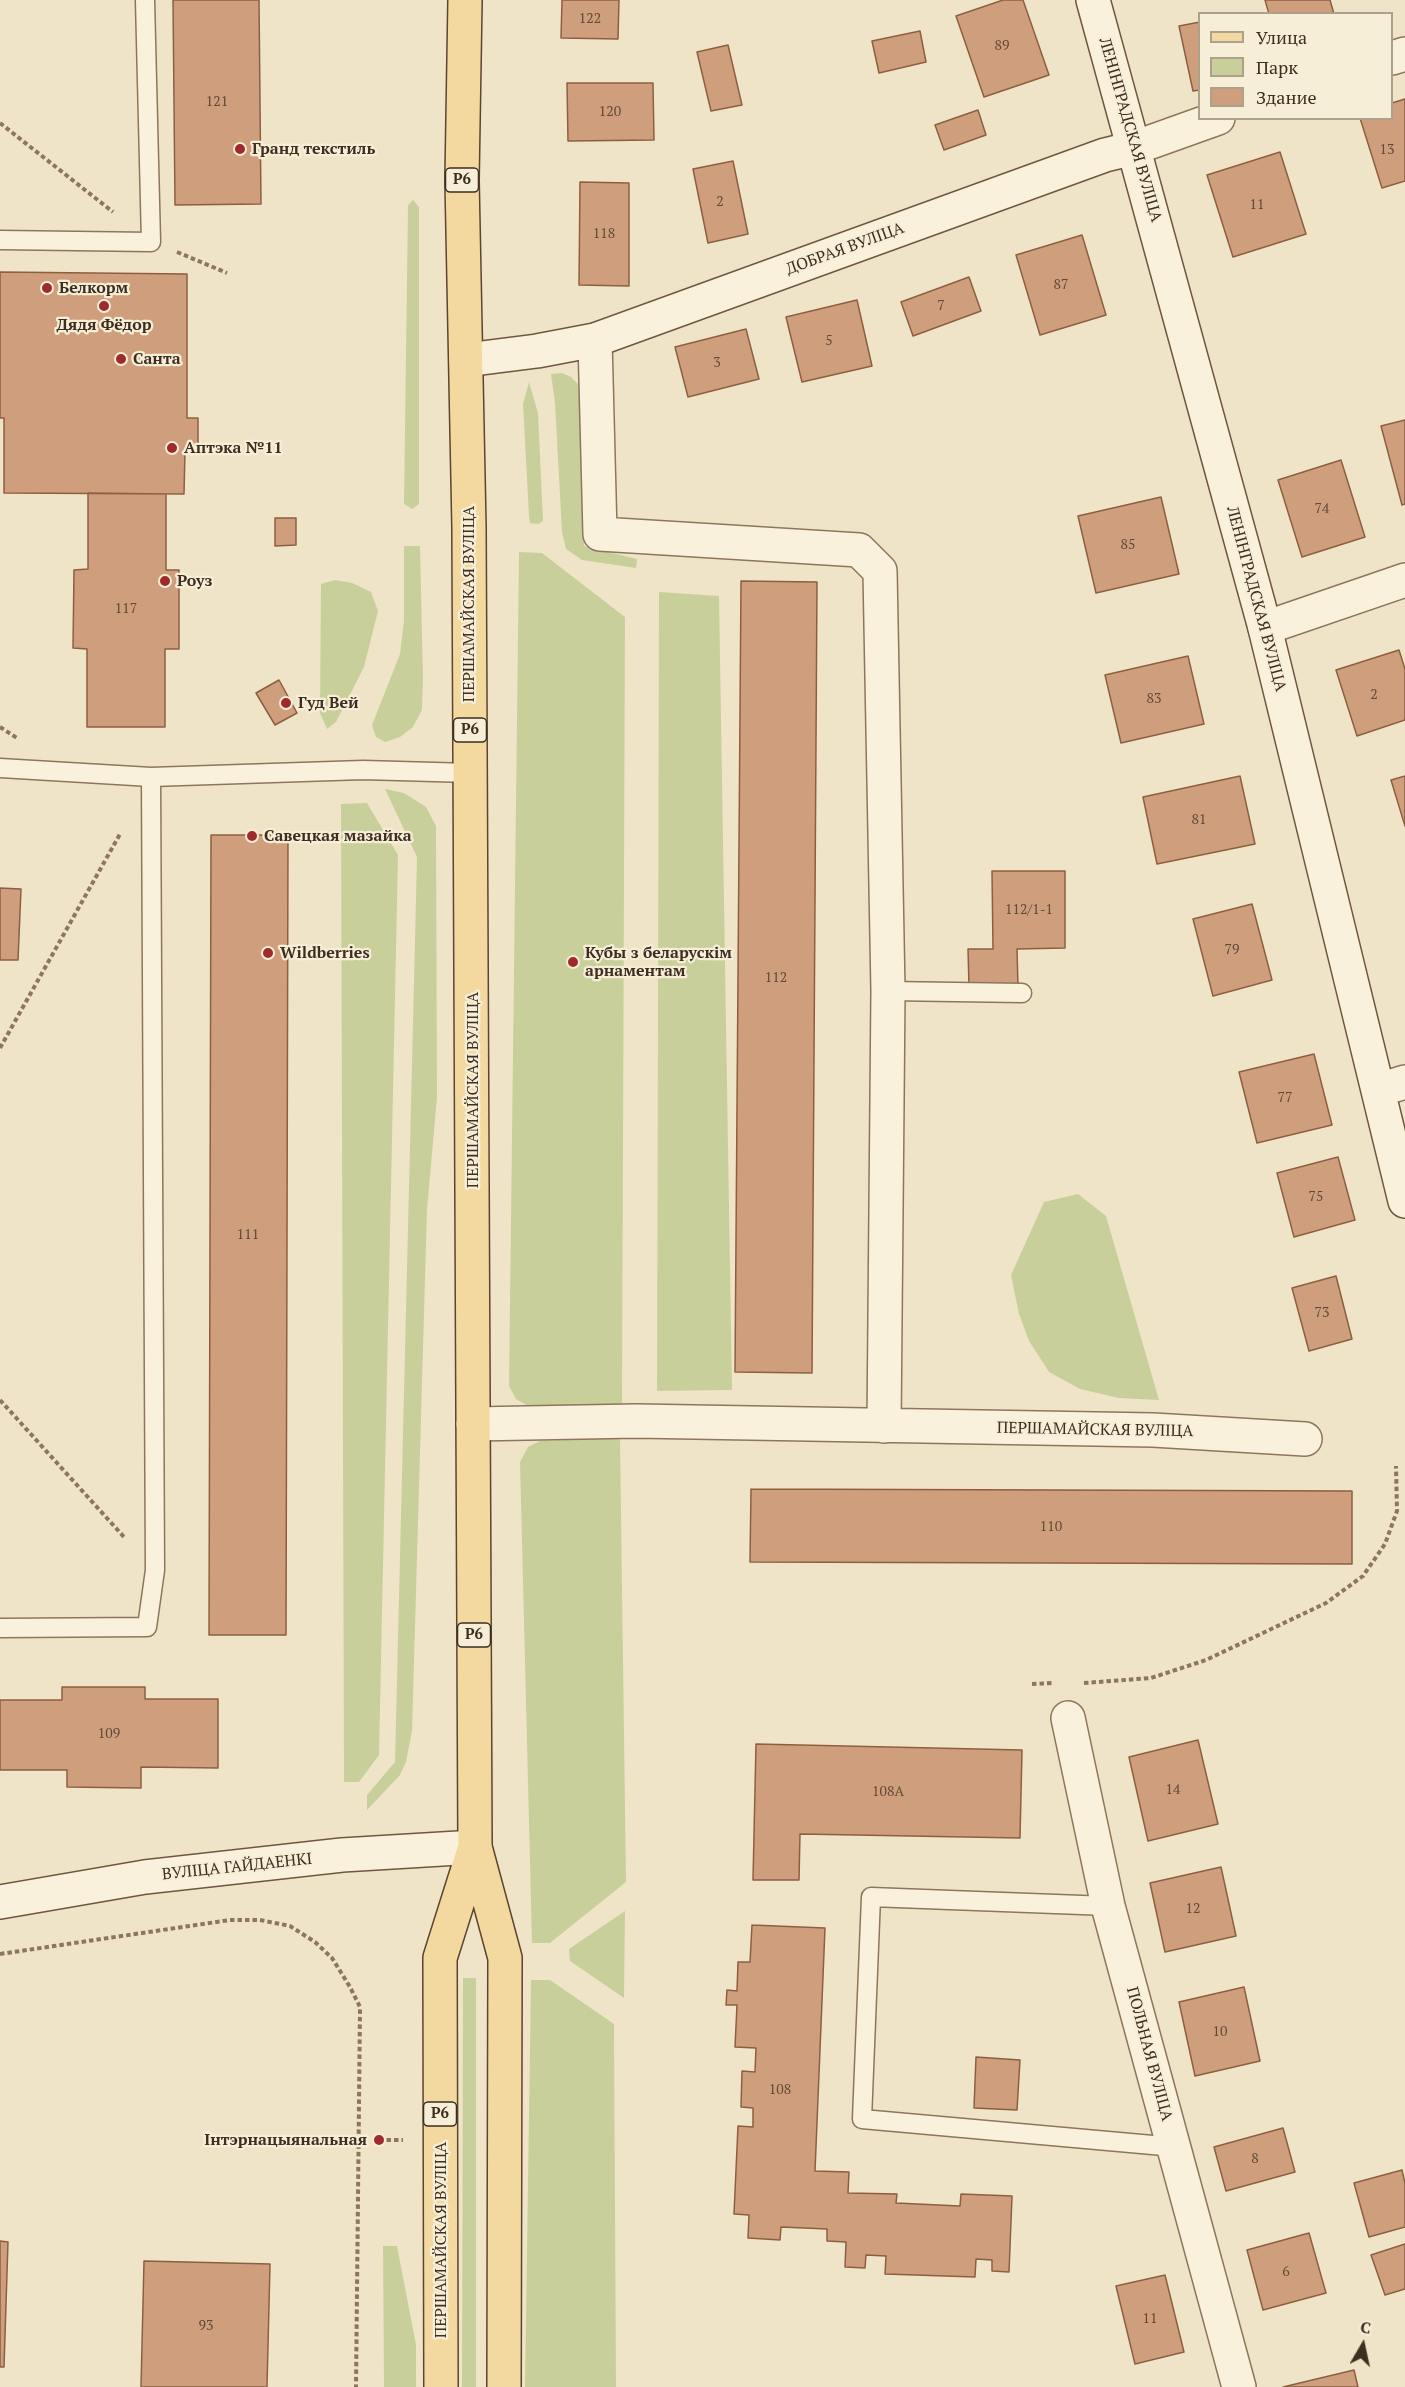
<!DOCTYPE html>
<html>
<head>
<meta charset="utf-8">
<style>
  body { margin:0 }
  #map { position:relative; width:1405px; height:2387px; overflow:hidden; background:#f0e4c8; font-family:"PT Serif",serif }
  canvas { display:block }
  .legend { position:absolute; left:1198px; top:12px; width:195px; height:108px; box-sizing:border-box; background:#f7eed8; border:2px solid #ada18e; margin:0; padding:8px 10px; list-style:none; font-size:18px; color:#3d2e20 }
  .legend li { display:flex; align-items:center; gap:12px; height:30px }
  .legend b { width:30px; border:2px solid #ada18e }
  .north { position:absolute; left:1333px; top:2315px; width:60px; height:60px; -webkit-text-stroke:4px #f7eed8; paint-order:stroke; rotate:9deg; font-size:16px; font-weight:700; line-height:24px; text-align:center; color:#3d2e20 }
  .north::after { content:''; display:block; margin:auto; width:21px; height:27px; background:#3d2e20; clip-path:polygon(50% 0,100% 100%,50% 72%,0 100%) }
</style>
</head>
<body>
<div id="map">
<canvas width="1405" height="2387"></canvas>
<ul class="legend">
<li><b style="height:8px;background:#f3d9a0"></b>Улица</li>
<li><b style="height:16px;background:#c9cf9b"></b>Парк</li>
<li><b style="height:16px;background:#cf9f7d"></b>Здание</li>
</ul>
<div class="north">С</div>
</div>
<script>
const c = document.querySelector('canvas').getContext('2d');
c.lineJoin = 'round';
function fillPath(path, color) {
  c.fillStyle = color;
  c.fill(path, 'evenodd');
}
function shape(rows) {
  const path = new Path2D();
  for (const r of rows) {
    path.moveTo(r[0], r[1]);
    for (let i = 2; i < r.length; i += 2) path.lineTo(r[i], r[i + 1]);
  }
  return path;
}
function trace(path, color, width, dash) {
  c.strokeStyle = color;
  c.lineWidth = width;
  c.lineCap = dash ? 'butt' : 'round';
  c.setLineDash(dash || []);
  c.stroke(path);
}
function drawText(font, color, halo, rows, align = 'center') {
  c.font = font + ' "PT Serif",serif';
  c.lineWidth = 4.5;
  c.setLineDash([]);
  c.textBaseline = 'middle';
  c.strokeStyle = halo;
  c.fillStyle = color;
  for (const [text, x, y, turn = 0] of rows) {
    c.save();
    c.translate(x, y);
    c.rotate((+turn || 0) * Math.PI / 180);
    c.textAlign = isNaN(turn) ? turn : align;
    if (halo) c.strokeText(text, 0, 0);
    c.fillText(text, 0, 0);
    c.restore();
  }
}
fillPath(shape([
  [413,200,419,207,419,504,412,509,404,504,408,205],
  [562,373,571,377,581,387,584,546,637,559,636,568,582,560,566,549,562,532,555,403,551,374],
  [529,382,538,413,543,521,538,524,530,523,529,516,523,404],
  [404,546,420,546,423,680,422,710,413,727,400,737,385,742,376,737,372,725,400,654,404,621],
  [519,552,542,553,625,617,622,1408,530,1407,516,1399,509,1386],
  [335,580,352,583,371,592,378,611,364,667,336,722,327,729,320,713,321,584],
  [659,592,719,596,732,1390,657,1391],
  [385,789,404,793,426,807,436,826,437,1097,427,1210,412,1731,406,1762,400,1775,367,1810,367,1795,395,1762,417,857],
  [367,803,398,855,379,1755,359,1782,344,1782,341,804],
  [1078,1194,1106,1216,1159,1400,1119,1398,1080,1389,1049,1372,1029,1341,1019,1314,1011,1275,1044,1202],
  [620,1438,626,1882,550,1943,532,1943,520,1462,528,1447,540,1441],
  [625,1911,624,1998,570,1961,569,1949],
  [463,1978,476,1978,476,2387,462,2387],
  [531,1980,550,1980,614,2024,616,2387,525,2387],
  [383,2246,397,2246,416,2345,416,2387,384,2387]
]), '#c9cf9b');
const building = shape([
  [173,0,259,0,261,204,175,205,173,0],
  [562,0,619,0,618,39,561,38,562,0],
  [1003,0,1023,0,1049,75,984,97,956,16,1003,0],
  [1265,0,1330,0,1334,14,1269,14,1265,0],
  [1200,22,1200,90,1193,91,1179,26,1200,22],
  [920,31,926,62,879,73,872,41,920,31],
  [728,45,742,105,711,111,697,52,728,45],
  [567,83,653,83,654,140,568,141,567,83],
  [1405,99,1405,181,1382,188,1360,118,1392,118,1392,103,1405,99],
  [978,110,986,135,944,150,935,125,978,110],
  [1280,152,1306,234,1233,257,1207,175,1280,152],
  [733,161,748,234,708,243,693,169,733,161],
  [580,182,629,183,629,286,579,285,580,182],
  [1082,235,1106,315,1040,335,1016,255,1082,235],
  [0,272,187,274,187,418,198,418,198,450,185,450,184,494,4,493,4,418,0,418,0,272],
  [969,277,981,311,913,336,901,302,969,277],
  [857,300,872,366,802,382,786,317,857,300],
  [746,329,759,379,688,397,675,347,746,329],
  [1405,420,1405,504,1402,505,1381,426,1405,420],
  [1341,460,1365,537,1302,557,1278,480,1341,460],
  [88,493,166,494,166,570,179,570,179,649,165,649,165,727,87,727,87,649,73,648,74,570,88,569,88,493],
  [1161,497,1179,574,1096,593,1078,516,1161,497],
  [275,518,296,518,296,545,275,546,275,518],
  [741,581,817,582,812,1373,735,1372,741,581],
  [1399,650,1405,669,1405,720,1357,736,1336,670,1399,650],
  [1188,656,1204,724,1121,743,1105,675,1188,656],
  [279,680,297,713,275,725,256,693,279,680],
  [1240,776,1255,844,1157,864,1143,797,1240,776],
  [1405,776,1405,826,1391,780,1405,776],
  [211,835,288,835,286,1635,209,1635,211,835],
  [992,871,1065,871,1065,948,1017,949,1018,987,969,987,968,949,993,949,992,871],
  [0,888,21,889,18,960,0,960,0,888],
  [1252,904,1272,980,1213,996,1193,919,1252,904],
  [1314,1054,1332,1125,1257,1143,1239,1072,1314,1054],
  [1338,1157,1355,1220,1294,1237,1277,1173,1338,1157],
  [1336,1276,1352,1339,1309,1351,1292,1288,1336,1276],
  [751,1489,1352,1491,1352,1564,750,1562,751,1489],
  [62,1687,145,1687,145,1699,218,1699,218,1768,141,1767,141,1788,67,1787,67,1770,0,1770,0,1700,62,1700,62,1687],
  [1198,1740,1218,1824,1148,1841,1129,1757,1198,1740],
  [756,1744,1022,1750,1020,1838,800,1834,799,1880,753,1880,756,1744],
  [1221,1867,1236,1936,1165,1952,1150,1883,1221,1867],
  [752,1925,825,1928,815,2171,849,2172,848,2193,897,2194,896,2203,960,2206,961,2194,1012,2196,1009,2272,992,2271,992,2260,976,2259,975,2277,885,2274,886,2256,866,2255,865,2268,845,2267,846,2242,827,2241,827,2229,781,2227,780,2240,748,2238,749,2215,734,2214,738,2126,753,2127,753,2108,741,2107,742,2071,755,2072,756,2048,735,2047,737,2005,726,2005,727,1990,737,1991,738,1962,750,1962,752,1925],
  [1244,1987,1260,2061,1195,2076,1179,2002,1244,1987],
  [976,2057,1020,2060,1017,2110,974,2108,976,2057],
  [1283,2128,1295,2172,1226,2191,1214,2147,1283,2128],
  [1402,2170,1405,2183,1405,2227,1369,2237,1354,2183,1402,2170],
  [1309,2233,1326,2293,1263,2310,1247,2250,1309,2233],
  [0,2241,8,2242,4,2367,0,2367,0,2241],
  [1405,2244,1405,2289,1385,2295,1371,2255,1405,2244],
  [144,2261,270,2264,267,2387,141,2387,144,2261],
  [1165,2275,1184,2352,1135,2364,1116,2286,1165,2275],
  [1354,2370,1358,2387,1283,2387,1354,2370]
]);
fillPath(building, '#cf9f7d');
trace(building, '#8d5f41', 1.5);
const lane = shape([
  [0,240,151,242,145,0],
  [0,768,151,777],
  [888,991,1022,993],
  [0,1628,147,1627,155,1570,151,777,363,770,470,773],
  [1108,1906,871,1897,862,2119,1175,2147]
]);
const street = shape([
  [1392,58,1405,54],
  [1134,148,1218,118],
  [595,340,600,534,859,550,880,571,888,991,884,1426],
  [1265,628,1405,580],
  [1379,1090,1405,1082],
  [473,1424,636,1421,1153,1430,1305,1439],
  [1068,1718,1108,1906,1239,2387]
]);
const secondary = shape([
  [1093,0,1265,628,1405,1201],
  [466,360,537,351,595,340,1105,155,1134,148],
  [0,1902,145,1877,342,1855,475,1847]
]);
const primary = shape([
  [465,0,462,180,469,528,475,1847,505,1958,504,2387],
  [441,2387,440,1958,475,1847]
]);
trace(lane, '#8d765c', 21);
trace(street, '#8d765c', 36);
trace(secondary, '#6f573f', 36);
trace(primary, '#5b4430', 36);
trace(shape([
  [0,123,113,212],
  [177,252,227,273],
  [0,727,17,738],
  [0,1048,120,834],
  [0,1400,124,1537],
  [1084,1683,1151,1678,1206,1660,1326,1603,1363,1576,1385,1544,1397,1511,1396,1466],
  [1032,1684,1052,1683],
  [0,1954,230,1920,260,1920,290,1926,315,1942,332,1958,350,1987,360,2007,356,2387],
  [379,2140,403,2140]
]), '#8d765c', 4, [4.5, 3]);
trace(lane, '#faf1dc', 18);
trace(street, '#faf1dc', 33);
trace(secondary, '#faf1dc', 33);
trace(primary, '#f3d9a0', 33);
for (const [x, y, r, color] of [
  [240,149,6,"#9e2a2b"],
  [47,288,6,"#9e2a2b"],
  [104,306,6,"#9e2a2b"],
  [121,359,6,"#9e2a2b"],
  [172,448,6,"#9e2a2b"],
  [165,581,6,"#9e2a2b"],
  [286,703,6,"#9e2a2b"],
  [252,836,6,"#9e2a2b"],
  [268,953,6,"#9e2a2b"],
  [573,962,6,"#9e2a2b"],
  [379,2140,6,"#9e2a2b"]
]) {
  const dot = new Path2D();
  dot.arc(x, y, r, 0, 2 * Math.PI);
  c.fillStyle = color;
  c.fill(dot);
  trace(dot, '#f7eed8', 2);
}
drawText('14px', '#624a37', null, [
  ["122",590,19],
  ["89",1002,46],
  ["121",217,102],
  ["120",610,112],
  ["13",1387,150],
  ["2",720,202],
  ["11",1257,205],
  ["118",604,234],
  ["87",1061,285],
  ["7",941,306],
  ["5",829,341],
  ["3",717,363],
  ["74",1322,509],
  ["85",1128,545],
  ["117",126,609],
  ["2",1374,695],
  ["83",1154,699],
  ["81",1199,820],
  ["112/1-1",1029,910],
  ["79",1232,950],
  ["112",776,978],
  ["77",1285,1098],
  ["75",1316,1197],
  ["111",248,1235],
  ["73",1322,1313],
  ["110",1051,1527],
  ["109",109,1734],
  ["14",1173,1790],
  ["108А",888,1792],
  ["12",1193,1909],
  ["10",1220,2032],
  ["108",780,2090],
  ["8",1255,2159],
  ["6",1286,2272],
  ["11",1150,2319],
  ["93",206,2326]
]);
for (const [x, y, w] of [
  [462,180,33],
  [470,730,33],
  [474,1635,33],
  [440,2114,33]
]) {
  const box = new Path2D();
  box.roundRect(x - w / 2, y - 12, w, 24, 4.5);
  c.fillStyle = '#f7eed8';
  c.fill(box);
  trace(box, '#3d2e20', 1.5);
}
drawText('bold 15px', '#3d2e20', null, [
  ["Р6",462,180],
  ["Р6",470,730],
  ["Р6",474,1635],
  ["Р6",440,2114]
]);
drawText('16px', '#3d2e20', '#f7eed8', [
  ["ЛЕНІНГРАДСКАЯ ВУЛІЦА",1130,130,74],
  ["ДОБРАЯ ВУЛІЦА",845,249,-20],
  ["ЛЕНІНГРАДСКАЯ ВУЛІЦА",1256,599,75],
  ["ПЕРШАМАЙСКАЯ ВУЛІЦА",469,604,-90],
  ["ПЕРШАМАЙСКАЯ ВУЛІЦА",473,1090,-90],
  ["ПЕРШАМАЙСКАЯ ВУЛІЦА",1095,1430,1],
  ["ВУЛІЦА ГАЙДАЕНКІ",237,1867,-6],
  ["ПОЛЬНАЯ ВУЛІЦА",1149,2054,75],
  ["ПЕРШАМАЙСКАЯ ВУЛІЦА",441,2240,-90]
]);
drawText('bold 16px', '#3d2e20', '#f7eed8', [
  ["Гранд текстиль",252,149],
  ["Белкорм",59,288],
  ["Дядя Фёдор",104,325,"center"],
  ["Санта",133,359],
  ["Аптэка №11",184,448],
  ["Роуз",177,581],
  ["Гуд Вей",298,703],
  ["Савецкая мазайка",264,836],
  ["Wildberries",280,953],
  ["Кубы з беларускім",585,953],
  ["арнаментам",585,971],
  ["Інтэрнацыянальная",367,2140,"right"]
], 'left');
</script>
</body>
</html>
